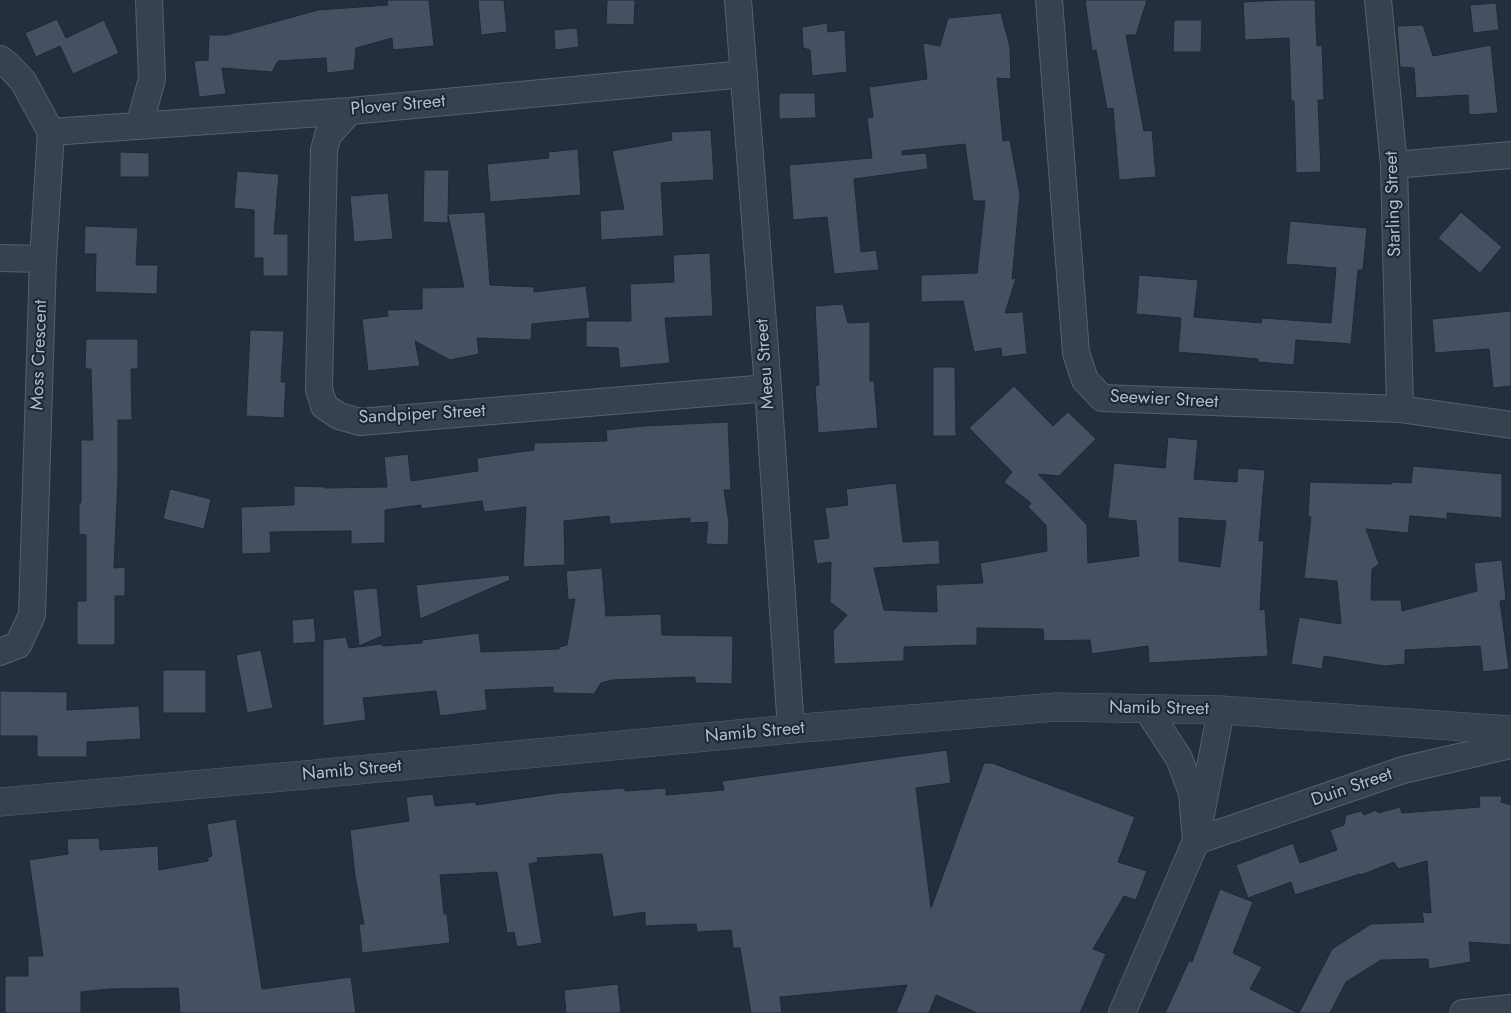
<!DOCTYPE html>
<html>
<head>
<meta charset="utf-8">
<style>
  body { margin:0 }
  canvas { display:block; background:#242f3e }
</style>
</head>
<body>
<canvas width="1511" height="1013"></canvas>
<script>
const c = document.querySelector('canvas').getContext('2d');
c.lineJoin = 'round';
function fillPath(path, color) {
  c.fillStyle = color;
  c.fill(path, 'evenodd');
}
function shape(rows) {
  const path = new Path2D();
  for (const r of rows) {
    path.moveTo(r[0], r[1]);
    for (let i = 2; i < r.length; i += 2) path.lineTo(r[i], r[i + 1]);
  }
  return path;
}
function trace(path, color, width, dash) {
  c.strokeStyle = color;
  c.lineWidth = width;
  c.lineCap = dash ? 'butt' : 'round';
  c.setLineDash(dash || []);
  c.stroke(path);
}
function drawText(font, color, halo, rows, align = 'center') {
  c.font = font + ' Jost,sans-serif';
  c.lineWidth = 4;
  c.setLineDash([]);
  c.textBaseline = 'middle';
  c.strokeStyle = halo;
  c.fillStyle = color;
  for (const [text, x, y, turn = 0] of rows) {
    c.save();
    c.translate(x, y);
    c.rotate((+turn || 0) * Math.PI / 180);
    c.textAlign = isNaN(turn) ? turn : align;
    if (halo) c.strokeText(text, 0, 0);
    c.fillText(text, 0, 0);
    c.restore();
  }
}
const building = shape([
  [387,0,429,0,434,46,393,50,392,38,356,48,354,70,327,73,326,58,278,61,272,72,222,68,226,94,199,97,194,61,208,60,209,35,227,35,318,10,388,5,387,0],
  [478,0,504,0,507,32,481,35,478,0],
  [607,0,635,0,634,25,606,24,607,0],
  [1085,0,1147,0,1136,35,1126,35,1144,131,1152,130,1156,177,1119,180,1113,108,1107,109,1096,50,1092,51,1085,0],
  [1281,0,1315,0,1317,46,1322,45,1324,100,1318,100,1321,172,1296,173,1294,101,1291,101,1289,38,1245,40,1243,2,1281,0],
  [1496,3,1499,30,1473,33,1470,5,1496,3],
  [1001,13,1010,47,1011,79,997,78,1003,141,1010,140,1020,194,1012,279,1016,278,1005,313,1023,312,1027,354,1002,357,1001,348,974,352,963,301,921,302,921,275,977,273,985,201,973,201,965,144,902,151,902,155,926,153,928,169,854,179,861,252,876,250,879,270,834,274,827,217,793,220,789,165,872,158,867,118,873,117,869,87,927,79,923,43,940,46,948,18,1001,13],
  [57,19,66,38,104,20,119,53,73,74,60,46,36,57,25,33,57,19],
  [1174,20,1202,20,1201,52,1173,52,1174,20],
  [827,23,828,32,845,30,847,72,812,76,810,50,803,48,802,27,827,23],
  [1423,25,1433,56,1491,45,1498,113,1469,115,1468,95,1416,98,1414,68,1400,67,1397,26,1423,25],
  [577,28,579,47,555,50,554,30,577,28],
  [779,93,815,93,816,118,779,119,779,93],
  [711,130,714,180,661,183,664,236,601,240,600,211,624,209,612,151,672,140,671,132,711,130],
  [578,149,581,195,490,202,487,164,549,158,548,152,578,149],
  [120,152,149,153,149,177,120,177,120,152],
  [424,170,449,170,448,214,485,212,490,285,534,287,534,292,586,286,590,318,532,324,531,340,477,338,479,354,450,360,415,341,420,366,368,371,362,319,388,316,387,310,422,309,422,288,464,287,448,215,448,223,423,222,424,170],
  [237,171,279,174,274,234,288,234,288,276,263,276,263,258,254,258,254,210,234,208,237,171],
  [388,193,393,239,354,242,350,196,388,193],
  [1461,212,1502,247,1480,273,1438,238,1461,212],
  [1290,221,1367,228,1363,270,1358,270,1351,344,1296,340,1294,365,1258,362,1258,359,1178,352,1181,318,1136,314,1139,275,1198,280,1194,317,1261,323,1262,318,1331,323,1336,268,1286,264,1290,221],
  [85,226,138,228,136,265,158,265,157,294,95,292,96,254,84,254,85,226],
  [710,253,713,316,665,318,670,363,620,368,618,348,586,347,586,321,631,321,630,284,674,282,673,255,710,253],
  [843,304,848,323,870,322,870,381,874,381,878,428,818,433,815,386,819,385,815,306,843,304],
  [1511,311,1511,386,1493,388,1489,349,1435,353,1432,319,1511,311],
  [250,330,284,331,281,382,286,382,284,418,246,416,250,330],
  [86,339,138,339,138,369,131,369,132,420,118,420,118,478,114,568,125,567,125,596,115,596,115,645,77,645,77,601,86,601,86,535,79,534,79,503,81,503,81,440,93,440,91,369,85,369,86,339],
  [933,367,955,367,956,436,933,436,933,367],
  [1014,386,1053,426,1068,412,1096,439,1059,476,1038,474,1087,525,1088,563,1139,556,1136,521,1108,518,1114,463,1165,468,1168,437,1198,440,1194,479,1237,482,1238,468,1265,470,1259,541,1264,541,1260,610,1265,609,1268,656,1149,663,1148,646,1092,654,1090,640,1044,641,1043,629,977,628,977,645,904,647,904,661,834,664,833,631,847,615,830,602,831,562,817,564,813,540,829,538,825,508,848,505,846,489,896,483,903,542,939,540,940,564,874,568,884,610,937,612,936,585,983,583,980,563,1047,551,1046,525,1028,507,1031,503,1004,482,1012,472,969,428,1014,386],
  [1179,518,1226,521,1220,567,1179,561,1179,518],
  [728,422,731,490,724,490,729,523,728,545,706,544,708,522,690,523,690,518,610,524,609,516,564,521,565,565,523,567,526,507,484,512,482,501,421,509,421,505,385,510,385,543,351,544,351,531,270,532,271,553,242,554,241,507,294,505,294,486,325,487,325,488,387,487,384,457,408,454,411,481,478,471,477,458,534,450,534,443,607,441,606,430,644,426,728,422],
  [1413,466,1502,474,1502,518,1447,513,1447,519,1410,516,1408,533,1366,529,1379,564,1372,569,1371,600,1401,600,1402,611,1477,591,1474,563,1502,560,1506,600,1500,601,1509,669,1483,672,1480,646,1405,650,1405,664,1384,666,1324,656,1322,669,1291,664,1299,617,1341,624,1337,581,1304,578,1311,517,1308,517,1310,482,1391,484,1392,482,1411,483,1413,466],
  [170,489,211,499,204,529,163,519,170,489],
  [602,568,606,616,661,614,662,635,733,636,732,684,695,683,695,677,612,680,601,683,594,694,553,693,553,687,485,690,487,710,440,716,436,691,363,698,366,720,323,726,323,640,346,637,349,648,382,644,383,646,422,643,422,640,479,633,481,652,559,649,559,647,567,645,575,599,568,600,566,571,602,568],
  [509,575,510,580,420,619,416,585,509,575],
  [377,588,382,636,359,646,353,590,377,588],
  [314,618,316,642,293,644,292,620,314,618],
  [261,650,273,708,247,713,236,655,261,650],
  [163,670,206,670,206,713,163,713,163,670],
  [0,691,67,692,67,710,139,706,141,739,87,742,87,757,37,757,37,736,0,736,0,691],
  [947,750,951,783,916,788,931,908,984,763,992,763,1135,817,1118,862,1147,871,1136,900,1124,896,1093,949,1106,954,1080,1013,977,1013,936,995,929,1013,896,1013,907,985,780,997,782,1013,751,1013,740,948,733,948,731,930,697,932,696,924,645,926,645,912,613,917,602,854,537,858,538,862,529,864,542,943,517,947,514,932,507,933,497,872,440,875,444,914,447,914,450,943,362,953,359,924,364,924,355,876,350,830,409,821,406,797,433,794,435,806,476,802,476,805,558,793,625,788,625,791,666,788,666,795,724,790,722,781,947,750],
  [1479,796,1502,796,1501,802,1511,805,1511,945,1469,942,1471,962,1429,969,1428,959,1381,960,1346,982,1330,1013,1299,1013,1332,949,1371,924,1424,922,1422,912,1431,913,1427,861,1398,869,1394,862,1361,875,1360,874,1295,895,1291,882,1248,898,1236,865,1293,843,1300,863,1337,850,1330,830,1344,825,1346,815,1361,811,1364,815,1376,810,1378,813,1400,807,1402,813,1480,807,1479,796],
  [236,819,262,989,351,977,356,1013,180,1013,178,988,109,989,81,992,81,1013,5,1013,5,976,28,976,28,956,43,956,29,860,68,854,67,839,99,838,100,850,158,846,159,870,208,861,208,857,212,856,207,824,236,819],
  [1220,889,1253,902,1233,953,1262,967,1250,989,1298,1013,1165,1013,1189,961,1192,962,1220,889],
  [618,984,621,1013,566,1013,564,990,618,984]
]);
fillPath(building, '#455162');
trace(building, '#1f2835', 1);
const minor = shape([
  [738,0,768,388,791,729],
  [1049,0,1076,353,1085,380,1102,398,1400,409,1511,425],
  [1378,0,1394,165,1400,409],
  [0,59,8,65,23,81,51,132,43,259,32,615,18,645,0,652],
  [350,111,328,135,324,150,319,389,324,406,339,416,360,422,768,388],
  [139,126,152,79,149,0],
  [51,132,350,111,744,74],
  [1394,165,1511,155],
  [0,258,43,259],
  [1146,708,1179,758,1192,793,1196,841,1403,770,1511,745],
  [1122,1013,1196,841,1221,710],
  [1463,1013,1511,1008]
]);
const tertiary = shape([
  [0,802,305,775,791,729,1056,707,1221,710,1511,730]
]);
trace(minor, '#565f6c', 28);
trace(tertiary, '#565f6c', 29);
trace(minor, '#38414e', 26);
trace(tertiary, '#38414e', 28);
drawText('18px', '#b4bcc9', '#1d2633', [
  ["Plover Street",398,106,-5],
  ["Starling Street",1394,204,-92],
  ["Moss Crescent",40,355,-88],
  ["Meeu Street",766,364,-94],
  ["Seewier Street",1164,400,3],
  ["Sandpiper Street",422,415,-3],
  ["Namib Street",1159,709,1],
  ["Namib Street",755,733,-5],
  ["Namib Street",352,771,-5],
  ["Duin Street",1352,788,-19]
]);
</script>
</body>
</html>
